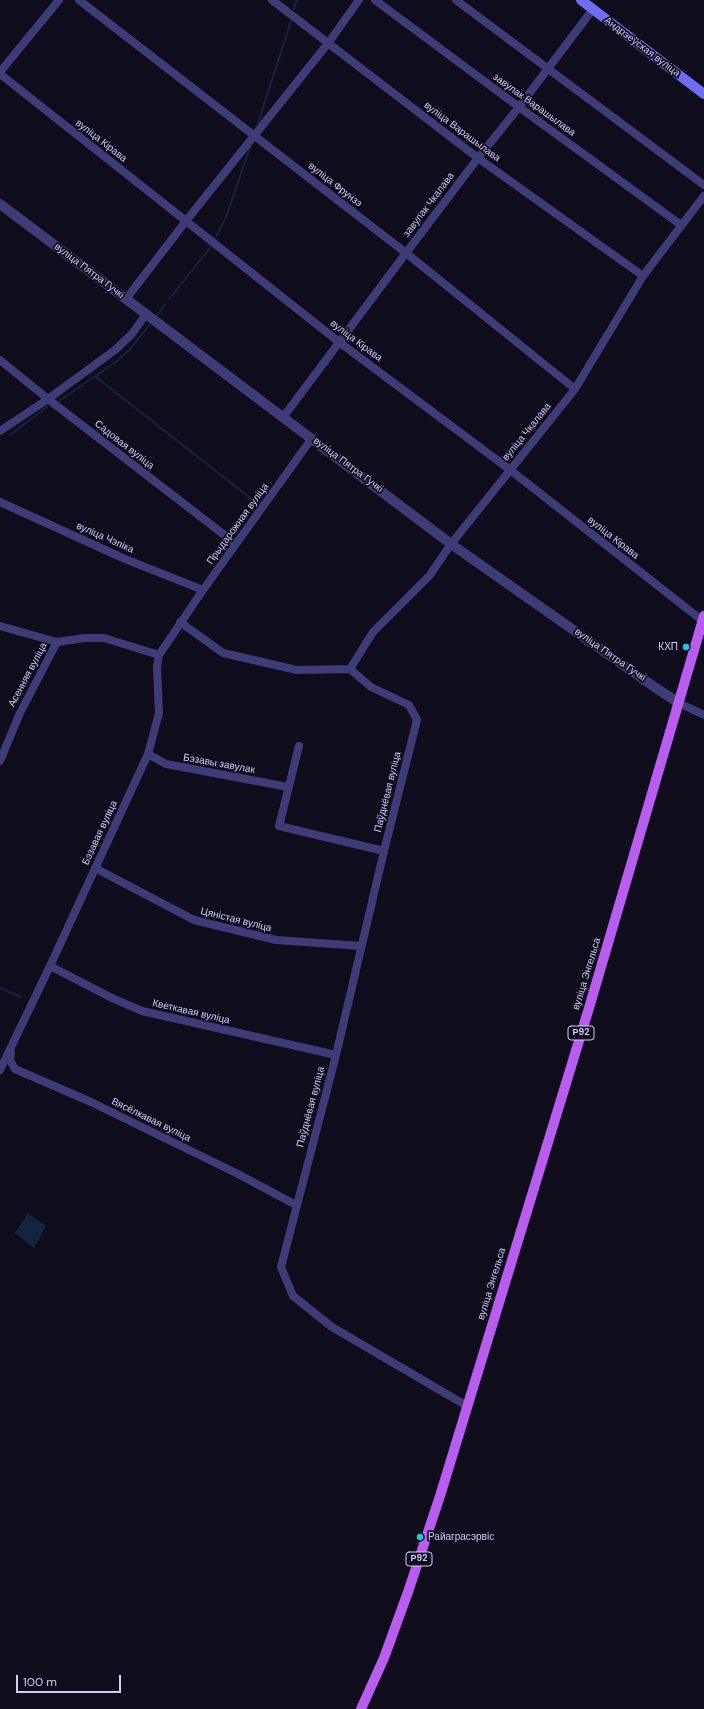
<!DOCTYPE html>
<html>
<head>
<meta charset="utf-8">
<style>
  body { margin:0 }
  #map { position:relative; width:704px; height:1709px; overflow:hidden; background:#0f0d1c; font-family:"DM Sans",sans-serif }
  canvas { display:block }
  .scale { position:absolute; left:16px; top:1675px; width:105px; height:18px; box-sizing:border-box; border:2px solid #d1ccfa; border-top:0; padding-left:5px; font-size:12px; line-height:14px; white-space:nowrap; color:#d1ccfa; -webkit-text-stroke:3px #0f0d1c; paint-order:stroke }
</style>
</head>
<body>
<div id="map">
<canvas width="704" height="1709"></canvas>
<div class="scale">100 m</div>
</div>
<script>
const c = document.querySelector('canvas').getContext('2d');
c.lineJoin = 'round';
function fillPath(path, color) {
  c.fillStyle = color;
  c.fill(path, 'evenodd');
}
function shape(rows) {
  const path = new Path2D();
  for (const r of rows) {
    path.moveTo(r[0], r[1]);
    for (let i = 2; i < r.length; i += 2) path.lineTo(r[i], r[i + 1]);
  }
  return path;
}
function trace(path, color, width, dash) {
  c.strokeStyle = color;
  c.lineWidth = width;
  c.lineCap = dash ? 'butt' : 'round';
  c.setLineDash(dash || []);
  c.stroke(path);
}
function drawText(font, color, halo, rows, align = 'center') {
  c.font = font + ' "DM Sans",sans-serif';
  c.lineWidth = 3.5;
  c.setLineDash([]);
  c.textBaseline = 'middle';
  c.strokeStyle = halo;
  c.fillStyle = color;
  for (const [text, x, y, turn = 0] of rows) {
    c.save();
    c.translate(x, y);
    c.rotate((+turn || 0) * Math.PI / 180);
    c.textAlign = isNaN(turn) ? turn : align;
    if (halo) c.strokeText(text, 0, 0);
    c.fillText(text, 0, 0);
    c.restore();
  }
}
fillPath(shape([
  [28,1213,46,1226,34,1248,15,1233]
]), '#112540');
trace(shape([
  [294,9,297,0],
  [258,123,291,21],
  [216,237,226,217,251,145],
  [170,298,210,248],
  [157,315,165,305],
  [96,377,254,501],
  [59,401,116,362,131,348,149,325],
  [10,435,47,407],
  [0,988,21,997]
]), '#112540', 2);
trace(shape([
  [79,0,406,253,575,389],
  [272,0,478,158,643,276],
  [375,0,519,107,681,225],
  [456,0,704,185],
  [0,72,59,0],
  [0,74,339,342,509,469,703,621],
  [126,299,186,221,329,42,359,0],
  [0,360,48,399,236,544],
  [284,416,406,253,478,158,519,107,593,9],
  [0,431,48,399,115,350,132,334,146,314],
  [0,502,125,559,203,590],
  [180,622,223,653,297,670,350,669,371,687,409,705,417,720,384,851,336,1055,281,1267,293,1296,332,1327,467,1406],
  [0,626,57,642,85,638,104,638,159,655],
  [350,669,373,632,430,575,451,544,575,389,643,276,704,196],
  [679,703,704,715],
  [299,746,279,826,384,851],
  [148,754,166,764,288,787],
  [0,761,20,713,57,642],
  [95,868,194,920,276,940,361,946],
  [50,966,112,998,142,1011,336,1055],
  [11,1052,10,1060,15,1069,91,1102,238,1174,296,1205],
  [0,1070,50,966,148,754,159,713,157,667,159,655,203,590,312,438]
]), '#3e3c77', 8);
trace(shape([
  [0,204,451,544,656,688,679,703]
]), '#3e3c77', 10);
trace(shape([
  [581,0,704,94]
]), '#6e6cf2', 10);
trace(shape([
  [361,1709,384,1658,408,1592,440,1496,589,1008,704,616]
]), '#b85df0', 10);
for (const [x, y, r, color] of [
  [686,647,4,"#14cddf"],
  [420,1537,4,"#14cddf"]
]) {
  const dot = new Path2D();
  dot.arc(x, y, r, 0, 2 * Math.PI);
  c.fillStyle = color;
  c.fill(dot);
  trace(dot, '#0f0d1c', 1.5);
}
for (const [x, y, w] of [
  [581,1033,26],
  [419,1559,26]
]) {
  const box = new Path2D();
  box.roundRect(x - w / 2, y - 7, w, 14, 3);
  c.fillStyle = '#0f0d1c';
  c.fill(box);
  trace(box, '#d1ccfa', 1);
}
drawText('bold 9px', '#d1ccfa', null, [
  ["Р92",581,1033],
  ["Р92",419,1559]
]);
drawText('10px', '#d1ccfa', '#0f0d1c', [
  ["Андрэеўская вуліца",642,47,37],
  ["завулак Варашылава",534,105,36],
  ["вуліца Варашылава",462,132,37],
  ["вуліца Кірава",101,141,38],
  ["вуліца Фрунзэ",335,185,38],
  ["завулак Чкалава",429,205,-53],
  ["вуліца Пятра Гучкі",89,271,37],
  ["вуліца Кірава",356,341,37],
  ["вуліца Чкалава",527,432,-51],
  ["Садовая вуліца",124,445,38],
  ["вуліца Пятра Гучкі",348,465,37],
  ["Прыдарожная вуліца",238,524,-54],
  ["вуліца Чэпіка",105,538,24],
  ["вуліца Кірава",613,538,38],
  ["вуліца Пятра Гучкі",610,655,35],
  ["Асенняя вуліца",28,675,-62],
  ["Бэзавы завулак",219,764,10],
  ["Паўднёвая вуліца",388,792,-76],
  ["Бэзавая вуліца",100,833,-65],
  ["Цяністая вуліца",236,920,14],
  ["вуліца Энгельса",587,974,-73],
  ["Кветкавая вуліца",191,1012,13],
  ["Паўднёвая вуліца",311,1107,-75],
  ["Вясёлкавая вуліца",151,1120,26],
  ["вуліца Энгельса",492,1284,-73]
]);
drawText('10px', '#d1ccfa', '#0f0d1c', [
  ["КХП",678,647],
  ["Райаграсэрвіс",428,1537,"left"]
], 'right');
</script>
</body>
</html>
